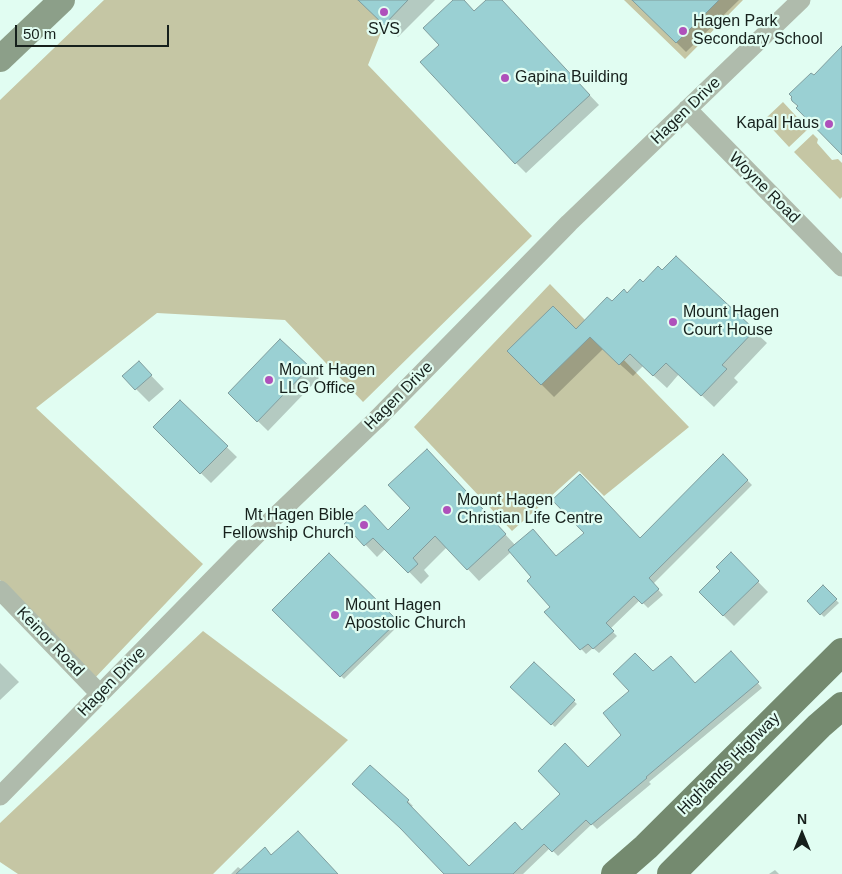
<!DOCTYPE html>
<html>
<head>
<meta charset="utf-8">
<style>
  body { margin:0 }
  #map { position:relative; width:842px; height:874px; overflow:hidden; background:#e1fdf2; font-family:Helvetica,sans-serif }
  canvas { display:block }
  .north { position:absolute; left:777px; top:809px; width:50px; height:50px; -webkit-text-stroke:4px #e1fdf2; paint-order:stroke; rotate:0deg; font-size:14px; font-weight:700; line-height:20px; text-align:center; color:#16201c }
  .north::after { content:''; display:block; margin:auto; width:18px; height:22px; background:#16201c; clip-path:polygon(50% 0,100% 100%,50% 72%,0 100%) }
  .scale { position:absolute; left:15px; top:25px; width:154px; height:22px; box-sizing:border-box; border:2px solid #16201c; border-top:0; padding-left:6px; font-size:15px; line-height:18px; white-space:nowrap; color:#16201c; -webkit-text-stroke:4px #e1fdf2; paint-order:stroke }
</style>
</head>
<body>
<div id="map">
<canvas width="842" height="874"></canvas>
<div class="north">N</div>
<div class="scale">50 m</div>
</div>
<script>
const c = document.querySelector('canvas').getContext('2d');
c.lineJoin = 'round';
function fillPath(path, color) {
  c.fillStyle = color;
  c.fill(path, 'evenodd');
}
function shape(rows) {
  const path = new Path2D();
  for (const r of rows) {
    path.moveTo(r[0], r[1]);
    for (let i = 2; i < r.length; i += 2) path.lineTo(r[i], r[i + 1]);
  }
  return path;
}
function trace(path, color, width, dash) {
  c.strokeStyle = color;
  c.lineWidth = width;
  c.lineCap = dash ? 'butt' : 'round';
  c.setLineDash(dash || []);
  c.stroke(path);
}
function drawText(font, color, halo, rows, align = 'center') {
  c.font = font + ' Helvetica,sans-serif';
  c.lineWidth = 4.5;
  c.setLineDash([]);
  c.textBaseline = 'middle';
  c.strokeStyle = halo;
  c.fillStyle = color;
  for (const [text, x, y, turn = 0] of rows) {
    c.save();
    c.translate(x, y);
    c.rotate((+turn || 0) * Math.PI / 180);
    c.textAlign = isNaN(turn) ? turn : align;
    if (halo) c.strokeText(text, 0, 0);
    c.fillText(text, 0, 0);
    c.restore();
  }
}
fillPath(shape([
  [104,0,408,0,384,25,368,65,532,236,363,402,285,320,157,313,36,408,203,564,93,680,0,580,0,100],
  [624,0,743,0,685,59],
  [783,102,808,129,789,147,764,120],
  [813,134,818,139,817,143,832,160,838,159,842,163,842,197,840,199,794,152],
  [550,284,689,427,604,496,579,471,512,531,414,427],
  [203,631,348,740,213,874,18,874,0,862,0,823]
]), '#c5c6a4');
fillPath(shape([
  [360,0,435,0,398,37],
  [454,0,462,0,474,12,488,0,500,0,599,105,526,173,516,163,441,45],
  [634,0,739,0,686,52],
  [627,294,754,331,767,343,734,378,738,382,714,407,679,374,667,388,643,366,633,376,603,349,554,397,508,351,576,331,612,303],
  [280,341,319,378,268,431,229,393],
  [139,363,164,389,149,402,136,389],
  [180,402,237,457,211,483,154,427],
  [723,456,752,485,653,584,663,595,648,608,640,600,610,629,617,636,599,653,593,648,586,654,546,612,552,607,533,577,511,552,479,581,447,547,424,570,429,576,421,584,386,548,377,557,346,524,388,531,412,509,439,463,516,546,556,558,640,539],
  [731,554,768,592,734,626,700,592,721,571],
  [329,555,400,624,344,679,274,610],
  [823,587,839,603,824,617,808,601],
  [736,658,762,688,649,782,651,784,597,829,592,824,558,856,550,848,523,874,445,874,405,831,359,789,408,801,413,806,411,807,469,867,522,831,623,735,653,673,695,684],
  [0,663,19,682,0,700],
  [534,664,577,704,555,727,512,687],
  [272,856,337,874,231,874,238,867,242,870],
  [775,870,779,874,769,874]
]), '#0003');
const building = shape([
  [358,0,408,0,384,25,358,0],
  [453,0,464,0,474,11,486,0,502,0,590,95,515,164,420,62,439,45,423,28,453,0],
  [632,0,719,0,676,43,632,0],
  [842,46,842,155,796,108,798,106,792,101,791,98,792,97,789,94,811,73,814,75,842,46],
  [676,256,755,330,722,365,727,369,701,396,666,363,653,376,630,354,619,365,590,337,541,385,507,351,553,306,576,329,607,297,612,301,624,289,627,293,640,279,643,282,658,266,662,270,676,256],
  [280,339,310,367,257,422,228,393,280,339],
  [139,361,152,375,135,390,122,376,139,361],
  [180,400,228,446,200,474,153,427,180,400],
  [427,449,506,534,467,570,435,536,413,558,418,564,408,573,373,538,364,546,344,524,365,505,388,530,410,508,388,485,427,449],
  [723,454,748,480,649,578,659,589,642,604,634,596,606,623,614,631,593,649,588,644,580,650,544,612,550,607,527,581,531,577,508,550,533,529,556,556,584,533,552,500,580,474,640,538,723,454],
  [731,552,759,581,723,616,699,592,720,571,716,567,731,552],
  [329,553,398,621,340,677,272,610,329,553],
  [823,585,837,599,820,615,807,601,823,585],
  [731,651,759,682,646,777,647,778,591,825,586,820,552,852,544,844,513,874,444,874,400,828,352,784,370,765,409,800,407,802,469,866,515,822,522,830,560,794,538,771,565,743,588,767,621,735,603,713,629,691,613,674,635,653,653,671,671,656,695,683,731,651],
  [534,662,575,700,551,725,510,687,534,662],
  [298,831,338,874,236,874,265,847,271,855,298,831]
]);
fillPath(building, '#9ad0d3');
trace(building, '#809d9e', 1);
trace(shape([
  [687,109,842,267],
  [0,590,100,694],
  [0,796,259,532,376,420,569,223,801,0]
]), '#afbbac', 19);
trace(shape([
  [0,59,62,0]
]), '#8c9f89', 26);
trace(shape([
  [615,874,646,847,842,652],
  [671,874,819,726,842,706]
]), '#748a6f', 28);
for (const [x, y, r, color] of [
  [384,12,5,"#af51bb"],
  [683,31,5,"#af51bb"],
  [505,78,5,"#af51bb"],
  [829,124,5,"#af51bb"],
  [673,322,5,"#af51bb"],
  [269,380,5,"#af51bb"],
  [447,510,5,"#af51bb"],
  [364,525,5,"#af51bb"],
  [335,615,5,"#af51bb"]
]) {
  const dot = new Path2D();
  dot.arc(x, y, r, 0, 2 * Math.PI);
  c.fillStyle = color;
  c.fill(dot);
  trace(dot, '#e1fdf2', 2);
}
drawText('16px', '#16201c', '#e1fdf2', [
  ["Hagen Park",693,22],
  ["Secondary School",693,40],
  ["SVS",384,30,"center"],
  ["Gapina Building",515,78],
  ["Kapal Haus",819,124,"right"],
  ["Mount Hagen",683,313],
  ["Court House",683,331],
  ["Mount Hagen",279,371],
  ["LLG Office",279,389],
  ["Mount Hagen",457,501],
  ["Christian Life Centre",457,519],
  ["Mt Hagen Bible",354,516,"right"],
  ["Fellowship Church",354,534,"right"],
  ["Mount Hagen",345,606],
  ["Apostolic Church",345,624]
], 'left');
drawText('16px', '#16201c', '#e1fdf2', [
  ["Hagen Drive",686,111,-44],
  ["Woyne Road",764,188,45],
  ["Hagen Drive",399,396,-45],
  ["Keinor Road",50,642,46],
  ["Hagen Drive",112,682,-46],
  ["Highlands Highway",729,764,-45]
]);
</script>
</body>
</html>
